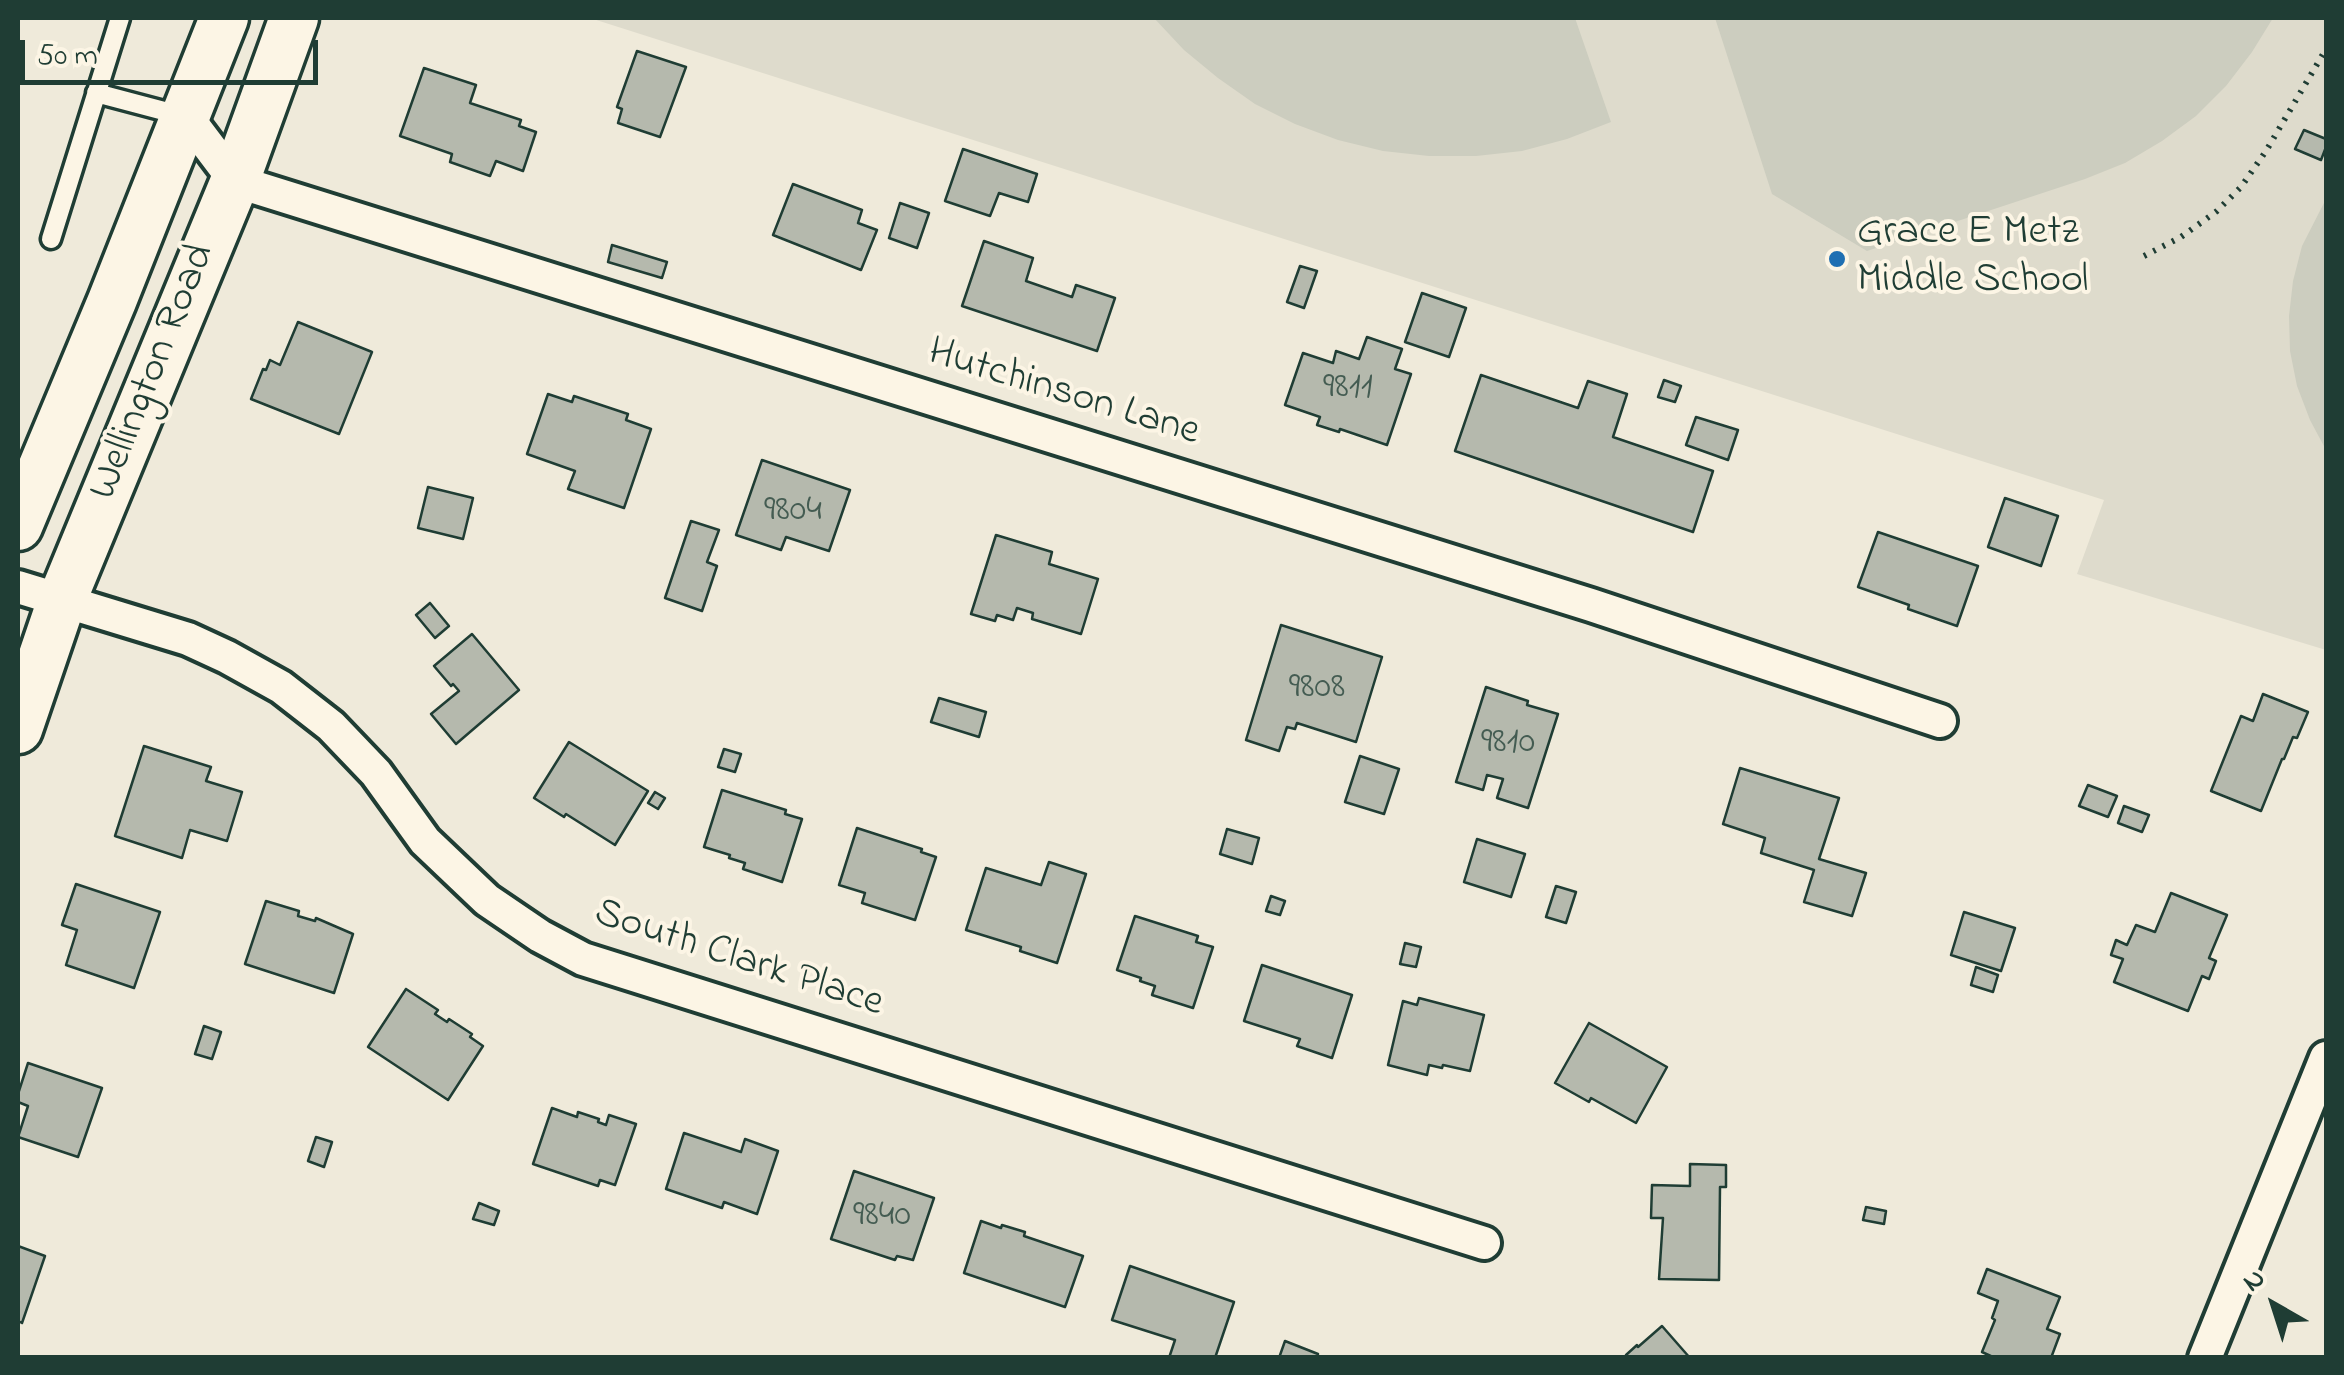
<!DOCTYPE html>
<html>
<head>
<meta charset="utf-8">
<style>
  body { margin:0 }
  #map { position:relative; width:2344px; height:1375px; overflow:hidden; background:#efeada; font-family:"Indie Flower",sans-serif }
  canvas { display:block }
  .frame { position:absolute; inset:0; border:20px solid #1f3d34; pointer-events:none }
  .north { position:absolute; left:2224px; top:1255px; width:100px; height:100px; -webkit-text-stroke:8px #fcf5e5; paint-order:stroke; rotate:321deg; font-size:28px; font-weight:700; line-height:40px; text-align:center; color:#1f3d34 }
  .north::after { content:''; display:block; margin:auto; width:35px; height:45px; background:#1f3d34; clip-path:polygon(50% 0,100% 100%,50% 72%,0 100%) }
  .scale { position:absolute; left:20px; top:40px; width:298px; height:45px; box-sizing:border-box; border:5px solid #1f3d34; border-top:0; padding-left:12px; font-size:30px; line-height:35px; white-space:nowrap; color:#1f3d34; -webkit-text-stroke:8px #fcf5e5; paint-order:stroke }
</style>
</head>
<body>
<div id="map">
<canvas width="2344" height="1375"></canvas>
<div class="frame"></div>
<div class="north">N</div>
<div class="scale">50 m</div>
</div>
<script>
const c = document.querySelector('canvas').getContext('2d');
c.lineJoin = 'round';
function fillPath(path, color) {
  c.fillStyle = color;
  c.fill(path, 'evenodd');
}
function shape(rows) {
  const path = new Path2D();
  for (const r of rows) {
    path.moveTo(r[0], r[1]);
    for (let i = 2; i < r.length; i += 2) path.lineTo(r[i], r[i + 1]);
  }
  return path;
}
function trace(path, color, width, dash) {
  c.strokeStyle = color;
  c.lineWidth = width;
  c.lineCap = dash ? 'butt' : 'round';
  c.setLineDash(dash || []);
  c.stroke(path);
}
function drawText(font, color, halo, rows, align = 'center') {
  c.font = font + ' "Indie Flower",sans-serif';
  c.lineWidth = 8;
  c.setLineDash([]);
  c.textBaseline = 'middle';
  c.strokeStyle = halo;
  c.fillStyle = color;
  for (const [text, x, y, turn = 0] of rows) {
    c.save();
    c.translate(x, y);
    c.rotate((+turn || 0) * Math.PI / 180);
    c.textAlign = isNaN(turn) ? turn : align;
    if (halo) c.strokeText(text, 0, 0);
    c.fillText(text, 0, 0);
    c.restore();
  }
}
fillPath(shape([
  [590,18,2326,18,2326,650,2077,574,2104,500]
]), '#dedbcc');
fillPath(shape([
  [1154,18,1575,18,1611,122,1567,139,1522,151,1476,156,1429,156,1383,151,1338,140,1295,124,1255,104,1218,78,1184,50],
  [1715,18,2273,18,2252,52,2226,86,2196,116,2162,141,2125,163,2085,179,1867,251,1772,194],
  [2326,199,2326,450,2310,420,2297,386,2290,351,2289,316,2293,281,2302,246]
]), '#cccdbf');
const building = shape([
  [637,51,686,67,660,137,618,123,622,109,617,107,637,51],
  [424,68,476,85,470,103,521,120,519,126,536,132,523,171,496,161,490,176,450,162,452,154,400,136,424,68],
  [2304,130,2326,139,2326,147,2321,160,2295,149,2304,130],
  [963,149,1037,174,1028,202,999,193,990,216,945,201,963,149],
  [793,184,862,210,858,223,877,230,861,270,773,235,793,184],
  [900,203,929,213,917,248,889,238,900,203],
  [984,241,1033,258,1026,281,1072,297,1076,285,1115,298,1097,351,962,306,984,241],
  [612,245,667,262,662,278,608,262,612,245],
  [1300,266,1317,271,1304,308,1287,302,1300,266],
  [1422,293,1466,308,1449,357,1405,342,1422,293],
  [298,322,372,352,339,434,251,399,263,369,266,370,270,360,280,365,298,322],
  [1367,337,1402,349,1395,369,1411,374,1387,445,1340,429,1339,432,1317,425,1320,417,1285,405,1303,353,1333,363,1336,351,1359,359,1367,337],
  [1481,375,1578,408,1588,381,1627,394,1613,437,1713,471,1693,532,1455,451,1481,375],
  [1664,380,1681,386,1675,402,1658,397,1664,380],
  [548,394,572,402,574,396,628,414,626,420,651,429,624,508,568,489,575,471,527,454,548,394],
  [1696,417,1738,430,1728,460,1686,445,1696,417],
  [762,460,850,490,829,551,786,537,781,550,736,535,762,460],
  [428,487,473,498,463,539,418,528,428,487],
  [2005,498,2058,516,2041,566,1988,547,2005,498],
  [691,521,719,530,707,562,717,566,702,611,665,598,691,521],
  [1878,532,1978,566,1957,626,1908,609,1909,605,1858,587,1878,532],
  [996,535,1052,552,1049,564,1098,579,1081,634,1032,619,1033,613,1017,608,1013,620,997,615,995,621,971,614,996,535],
  [430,603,449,626,435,638,416,615,430,603],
  [1281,625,1382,657,1356,742,1297,723,1295,729,1287,727,1279,751,1246,740,1281,625],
  [472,634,519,690,456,744,431,714,459,691,453,684,451,686,434,666,472,634],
  [1486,687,1528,701,1527,705,1558,714,1528,808,1497,798,1503,779,1487,775,1483,790,1456,782,1486,687],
  [2263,694,2308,712,2297,738,2293,737,2284,759,2282,759,2261,811,2211,791,2241,716,2253,721,2263,694],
  [939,698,986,712,979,737,931,722,939,698],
  [569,742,648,791,615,845,566,814,564,817,534,798,569,742],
  [144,746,211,767,206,781,242,792,227,841,190,830,182,858,115,836,144,746],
  [724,749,741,754,735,772,718,767,724,749],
  [1360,756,1399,769,1384,814,1345,802,1360,756],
  [1740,768,1839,798,1819,859,1866,873,1852,916,1804,902,1814,870,1761,853,1765,838,1723,824,1740,768],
  [2088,785,2117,796,2108,817,2079,806,2088,785],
  [722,790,786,810,785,814,802,819,782,882,743,869,745,863,729,858,730,855,704,847,722,790],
  [655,792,665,798,658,809,648,803,655,792],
  [2124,806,2149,815,2142,832,2118,823,2124,806],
  [857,828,922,849,921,852,936,857,915,920,862,903,865,893,839,885,857,828],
  [1227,829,1259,838,1252,864,1220,854,1227,829],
  [1477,839,1525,854,1511,897,1464,882,1477,839],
  [1049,862,1086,874,1057,963,1020,951,1021,947,966,930,986,868,1041,885,1049,862],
  [76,884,160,912,134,988,66,965,77,930,62,925,76,884],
  [1556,886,1576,892,1566,923,1546,917,1556,886],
  [2171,893,2227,915,2209,958,2216,961,2209,979,2202,976,2188,1011,2114,982,2123,959,2111,955,2116,940,2127,945,2136,925,2155,932,2171,893],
  [1271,896,1285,901,1280,915,1266,911,1271,896],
  [266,901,299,911,298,916,315,921,316,918,353,934,334,993,245,964,266,901],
  [1964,912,2015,928,2001,971,1951,955,1964,912],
  [1135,916,1198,936,1196,942,1213,947,1193,1008,1152,995,1155,986,1140,981,1141,978,1117,970,1135,916],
  [1405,943,1421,947,1416,967,1400,964,1405,943],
  [1262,965,1352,995,1332,1058,1297,1046,1300,1039,1244,1021,1262,965],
  [1976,967,1998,975,1993,992,1971,985,1976,967],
  [406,989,438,1010,435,1014,447,1022,449,1019,472,1034,470,1037,483,1046,448,1100,368,1047,406,989],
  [1419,998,1484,1015,1470,1071,1443,1065,1442,1068,1429,1065,1427,1075,1388,1065,1403,1001,1417,1005,1419,998],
  [1589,1023,1667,1067,1636,1123,1591,1098,1589,1102,1555,1083,1589,1023],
  [204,1026,221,1032,212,1059,195,1054,204,1026],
  [28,1063,102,1088,78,1157,18,1137,28,1106,18,1102,18,1094,28,1063],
  [552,1108,577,1117,578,1112,599,1119,598,1122,606,1125,609,1115,636,1124,615,1185,600,1180,598,1186,533,1164,552,1108],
  [684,1133,741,1152,745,1139,778,1151,757,1214,724,1202,722,1208,666,1189,684,1133],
  [316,1137,332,1142,324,1167,308,1161,316,1137],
  [1690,1164,1726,1165,1726,1187,1720,1187,1719,1280,1659,1279,1663,1218,1651,1218,1652,1185,1690,1186,1690,1164],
  [854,1171,934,1198,913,1260,897,1256,895,1260,831,1239,854,1171],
  [479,1203,499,1211,494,1225,473,1219,479,1203],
  [1866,1207,1886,1211,1884,1224,1863,1220,1866,1207],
  [981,1221,1001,1228,1002,1225,1025,1232,1024,1236,1083,1256,1065,1307,964,1273,981,1221],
  [18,1246,45,1256,22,1323,18,1321,18,1246],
  [1130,1266,1234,1302,1215,1358,1169,1358,1175,1340,1112,1320,1130,1266],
  [1987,1269,2060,1297,2047,1329,2060,1334,2051,1358,1995,1358,1982,1352,1995,1320,1992,1318,1998,1301,1978,1293,1987,1269],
  [1662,1326,1690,1358,1628,1358,1626,1355,1637,1345,1638,1347,1662,1326],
  [1285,1341,1318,1354,1317,1358,1279,1358,1285,1341]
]);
fillPath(building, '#b5b9ad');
trace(building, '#1f3d34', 2.5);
const lane = shape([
  [96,93,183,116],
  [51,239,120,18]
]);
const street = shape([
  [186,116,235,181,1591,605,1940,721],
  [18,587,188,639,227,657,281,687,331,726,376,773,425,841,487,900,540,936,583,959,1484,1243],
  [2205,1358,2326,1058]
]);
const secondary = shape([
  [18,526,112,301,224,18],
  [18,729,62,600,235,181,294,18]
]);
trace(lane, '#1f3d34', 25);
trace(street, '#1f3d34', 40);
trace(secondary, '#1f3d34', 55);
trace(shape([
  [2144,256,2181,237,2217,211,2241,187,2266,151,2326,49]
]), '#1f3d34', 6, [2.5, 8]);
trace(lane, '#fcf5e5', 18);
trace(street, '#fcf5e5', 32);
trace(secondary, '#fcf5e5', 48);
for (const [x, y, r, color] of [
  [1837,259,10,"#1f6fb2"]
]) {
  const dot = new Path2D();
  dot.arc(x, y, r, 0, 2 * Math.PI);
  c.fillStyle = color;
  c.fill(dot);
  trace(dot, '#fcf5e5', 4);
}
drawText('38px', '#445c52', null, [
  ["9811",1348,390],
  ["9804",793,513],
  ["9808",1317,690],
  ["9810",1508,745],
  ["9840",882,1218]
]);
drawText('42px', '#1f3d34', '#fcf5e5', [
  ["Grace E Metz",1857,235],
  ["Middle School",1857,283]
], 'left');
drawText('42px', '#1f3d34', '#fcf5e5', [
  ["Wellington Road",155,373,-68],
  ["Hutchinson Lane",1063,395,17],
  ["South Clark Place",738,961,18]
]);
</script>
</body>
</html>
